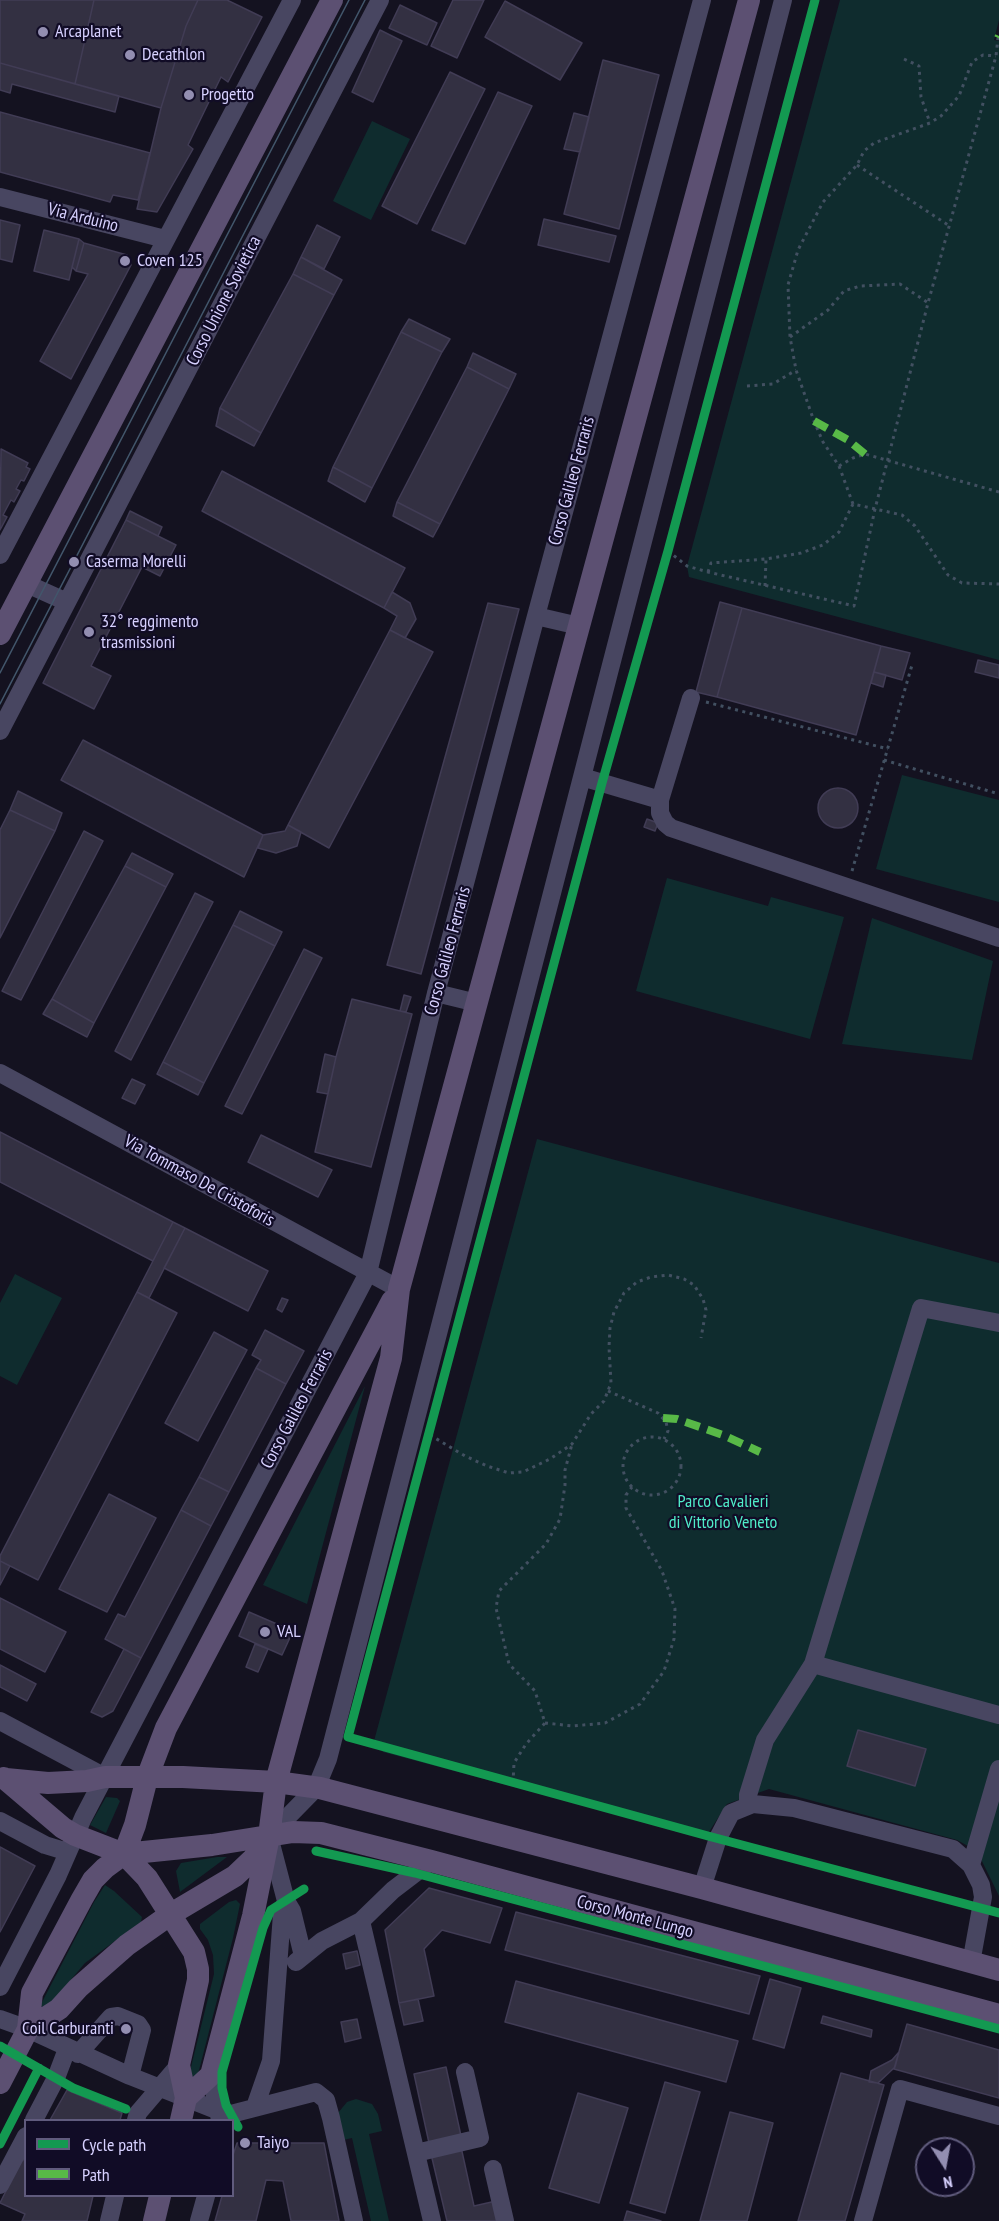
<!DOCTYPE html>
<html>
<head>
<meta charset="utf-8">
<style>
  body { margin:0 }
  #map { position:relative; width:999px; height:2221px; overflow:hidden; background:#141220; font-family:"PT Sans Narrow",sans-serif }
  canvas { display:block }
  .legend { position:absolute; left:24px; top:2119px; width:210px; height:78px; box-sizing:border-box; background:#110c26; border:2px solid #605b7d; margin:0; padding:8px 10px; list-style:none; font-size:18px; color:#d7d1ff }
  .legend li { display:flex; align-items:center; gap:12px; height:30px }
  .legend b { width:30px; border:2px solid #605b7d }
  .north { position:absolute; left:915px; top:2137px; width:60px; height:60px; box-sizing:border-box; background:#110c26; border:2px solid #605b7d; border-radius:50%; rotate:169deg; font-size:16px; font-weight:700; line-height:24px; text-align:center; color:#d7d1ff }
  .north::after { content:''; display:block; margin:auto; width:21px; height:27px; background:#938eb1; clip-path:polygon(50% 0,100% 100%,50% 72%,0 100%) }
</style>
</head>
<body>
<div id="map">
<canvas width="999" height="2221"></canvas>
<ul class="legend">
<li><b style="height:8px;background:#139951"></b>Cycle path</li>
<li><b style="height:8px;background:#58b947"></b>Path</li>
</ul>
<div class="north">N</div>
</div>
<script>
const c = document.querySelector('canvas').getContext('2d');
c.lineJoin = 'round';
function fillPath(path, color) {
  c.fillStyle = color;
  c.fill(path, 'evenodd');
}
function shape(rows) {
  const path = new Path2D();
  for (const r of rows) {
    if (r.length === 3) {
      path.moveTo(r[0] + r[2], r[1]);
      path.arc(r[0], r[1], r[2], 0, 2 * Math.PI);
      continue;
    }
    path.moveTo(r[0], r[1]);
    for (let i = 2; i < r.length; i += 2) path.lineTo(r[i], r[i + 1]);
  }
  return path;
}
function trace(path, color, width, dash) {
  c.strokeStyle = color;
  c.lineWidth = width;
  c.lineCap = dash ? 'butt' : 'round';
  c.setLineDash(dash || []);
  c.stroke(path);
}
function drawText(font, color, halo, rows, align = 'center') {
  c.font = font + ' "PT Sans Narrow",sans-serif';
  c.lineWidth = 4.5;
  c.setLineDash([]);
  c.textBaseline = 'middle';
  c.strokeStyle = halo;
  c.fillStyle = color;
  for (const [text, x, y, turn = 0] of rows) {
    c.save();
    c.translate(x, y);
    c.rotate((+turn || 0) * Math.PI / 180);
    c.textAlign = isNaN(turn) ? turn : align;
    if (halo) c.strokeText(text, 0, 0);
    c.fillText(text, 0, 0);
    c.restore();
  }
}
fillPath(shape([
  [840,0,999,0,999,20,994,40,999,41,999,660,689,577,687,566],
  [372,121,410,139,371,220,333,201],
  [902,775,999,800,999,902,876,869],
  [667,878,768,906,771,897,844,917,810,1039,636,991],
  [872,918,993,961,972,1060,842,1044],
  [537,1139,999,1263,999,1896,977,1851,957,1840,769,1789,727,1804,705,1838,383,1752,374,1741],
  [15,1274,62,1298,17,1385,0,1376,0,1303],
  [365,1386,307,1604,263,1585],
  [106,1797,117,1798,120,1801,106,1833,90,1825],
  [217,1857,227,1857,180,1892,176,1871,181,1863],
  [105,1885,114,1891,142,1917,141,1922,85,1963,47,2008,40,2006,94,1902],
  [236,1900,240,1904,233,1938,196,2082,188,2079,214,1974,213,1955,208,1940,200,1929,200,1924,229,1902],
  [356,2099,372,2104,378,2114,382,2131,369,2134,389,2221,371,2221,352,2138,339,2141,338,2113,347,2102]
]), '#0f2c2e');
const building = shape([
  [0,0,94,0,75,84,0,63,0,0],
  [94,0,198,0,186,26,161,108,75,84,94,0],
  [198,0,227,0,262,17,228,82,221,77,188,145,193,149,157,212,137,209,161,108,186,26,198,0],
  [453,0,484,0,457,58,431,46,453,0],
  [505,1,582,43,560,80,485,37,505,1],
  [400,5,437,23,427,45,389,28,400,5],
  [380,30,402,41,373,102,352,92,380,30],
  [603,60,659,75,619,229,564,214,603,60],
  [0,63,119,96,115,112,12,84,10,93,0,90,0,63],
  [450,72,485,89,417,224,382,206,450,72],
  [498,92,532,106,465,244,432,230,498,92],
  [0,112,150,153,138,200,113,195,110,202,0,172,0,112],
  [574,113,589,117,580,152,564,149,574,113],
  [544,219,616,236,609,262,538,245,544,219],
  [0,220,20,225,12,262,0,259,0,220],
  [317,225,340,237,324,269,301,257,317,225],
  [44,230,79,239,69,280,34,271,44,230],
  [79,239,84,243,76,271,72,267,79,239],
  [84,243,127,255,131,265,71,379,40,361,88,274,76,271,84,243],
  [301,257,342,280,334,295,293,274,301,257],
  [293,274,334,295,261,433,220,408,293,274],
  [409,319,450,339,442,352,401,332,409,319],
  [401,332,442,352,372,488,333,467,401,332],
  [473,353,516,374,509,389,467,367,473,353],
  [467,367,509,389,440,524,397,502,467,367],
  [220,408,261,433,254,446,216,426,220,408],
  [1,449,28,463,26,467,30,469,24,481,21,480,16,489,20,491,14,502,11,500,3,515,7,517,0,530,1,449],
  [333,467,372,488,365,502,328,481,333,467],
  [222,471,405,568,384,608,202,511,222,471],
  [397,502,440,524,433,537,393,516,397,502],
  [130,511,162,527,158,536,126,520,130,511],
  [126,520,176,545,160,576,142,567,91,666,111,676,94,709,43,683,126,520],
  [392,592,410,603,416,619,405,638,390,630,397,616,384,608,392,592],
  [720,602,742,608,717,697,696,692,720,602],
  [488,603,519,609,421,974,387,965,488,603],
  [742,608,881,646,856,735,717,697,742,608],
  [390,630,433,652,329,848,288,825,390,630],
  [881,646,910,653,902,680,874,672,881,646],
  [978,660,999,665,999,678,975,672,978,660],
  [874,672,886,675,883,687,871,683,874,672],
  [83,740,263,835,244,877,61,780,83,740],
  [838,808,20],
  [18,791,62,813,55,831,10,810,18,791],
  [10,810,55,831,0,938,0,830,10,810],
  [647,819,658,823,655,831,644,827,647,819],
  [288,825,301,832,297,846,276,853,258,848,263,835,285,831,288,825],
  [84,831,103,841,21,1000,2,991,84,831],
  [132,853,173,874,166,887,125,866,132,853],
  [125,866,166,887,94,1023,52,999,125,866],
  [195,893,213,902,131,1060,115,1051,195,893],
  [240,911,282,932,275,946,233,925,240,911],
  [233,925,275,946,204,1083,163,1062,233,925],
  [304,949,322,958,242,1114,225,1106,304,949],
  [404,995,411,997,406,1012,400,1011,404,995],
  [52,999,94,1023,87,1037,43,1014,52,999],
  [352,999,412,1014,371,1167,315,1152,336,1057,352,999],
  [325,1054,336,1057,328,1094,317,1092,325,1054],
  [163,1062,204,1083,198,1095,157,1074,163,1062],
  [132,1079,145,1085,135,1104,122,1098,132,1079],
  [0,1132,173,1222,153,1261,0,1182,0,1132],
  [261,1135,332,1170,318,1197,248,1162,261,1135],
  [173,1222,185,1228,149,1298,137,1292,173,1222],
  [185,1228,268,1271,248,1311,164,1268,185,1228],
  [137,1292,177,1313,38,1580,0,1561,0,1556,137,1292],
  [282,1298,288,1300,282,1312,277,1309,282,1298],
  [265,1330,304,1351,286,1384,256,1368,261,1360,252,1355,265,1330],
  [214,1332,247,1350,198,1441,165,1423,214,1332],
  [256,1368,286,1384,229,1492,199,1477,256,1368],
  [199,1477,229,1492,211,1526,181,1510,199,1477],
  [109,1494,156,1518,107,1612,59,1589,109,1494],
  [181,1510,211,1526,141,1658,105,1639,118,1614,125,1617,181,1510],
  [0,1561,10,1566,0,1585,0,1561],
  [0,1598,66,1632,45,1672,0,1649,0,1598],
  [249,1612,293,1631,282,1655,239,1636,249,1612],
  [255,1644,268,1649,258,1672,246,1667,255,1644],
  [124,1649,141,1658,113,1711,102,1717,91,1712,124,1649],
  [0,1665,36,1684,27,1701,0,1687,0,1665],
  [858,1730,926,1749,915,1786,847,1766,858,1730],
  [0,1847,35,1866,0,1932,0,1847],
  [429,1888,502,1908,490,1943,442,1930,424,1949,434,1996,399,2003,385,1930,429,1888],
  [516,1912,760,1976,749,2014,505,1950,516,1912],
  [357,1951,360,1965,346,1969,343,1954,357,1951],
  [770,1979,801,1988,784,2048,753,2039,770,1979],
  [516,1981,738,2041,726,2082,505,2022,516,1981],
  [418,1999,423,2021,404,2025,399,2003,418,1999],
  [823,2016,872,2030,871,2037,821,2023,823,2016],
  [357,2019,361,2038,345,2042,341,2022,357,2019],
  [907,2024,999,2050,999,2098,894,2069,907,2024],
  [899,2052,895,2067,878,2083,869,2082,871,2071,892,2060,899,2052],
  [446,2067,461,2136,429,2143,414,2074,446,2067],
  [841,2073,884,2085,845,2221,798,2221,841,2073],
  [665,2082,700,2092,665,2213,630,2203,665,2082],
  [67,2090,122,2113,120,2120,50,2120,67,2090],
  [578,2093,628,2108,599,2203,549,2188,578,2093],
  [730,2112,773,2123,747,2221,700,2221,730,2112],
  [237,2143,324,2143,339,2221,291,2221,283,2181,266,2180,256,2221,215,2221,222,2196,232,2196,232,2158,237,2143],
  [461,2147,474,2206,496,2201,501,2221,447,2221,431,2154,461,2147],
  [22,2159,26,2161,26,2196,93,2196,87,2221,22,2221,25,2214,0,2203,22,2159],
  [627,2211,661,2221,624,2221,627,2211]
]);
fillPath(building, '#333042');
trace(building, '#413c55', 1.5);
trace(shape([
  [904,59,919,66,921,97,930,123],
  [857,165,948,225],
  [790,337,828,310,844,291,860,286,900,284,927,302],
  [747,386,773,384,796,370],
  [839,466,853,458,865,454,999,492],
  [853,504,839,466,823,442,814,421,796,370,790,337,788,285,798,250,823,202,857,165,864,151,874,143,930,123,941,116,959,96,972,62,983,55,996,56],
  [668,551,687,566,708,572,854,606,875,509,928,303,996,56,998,38],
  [708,572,711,563,766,559,801,553,823,545,839,532,853,504,902,515,915,526,948,575,962,583,999,584],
  [765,586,766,559],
  [706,702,888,749],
  [884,760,999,794],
  [852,871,912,665],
  [608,1391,658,1413,666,1422,668,1431,664,1439],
  [430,1435,465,1456,487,1466,509,1473,523,1472,550,1459,572,1444,591,1414,604,1401,611,1383,609,1347,610,1328,614,1312,624,1293,637,1282,651,1277,668,1275,684,1279,694,1285,703,1299,706,1310,701,1338],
  [652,1466,29],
  [545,1723,573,1726,605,1723,640,1704,664,1671,674,1639,675,1609,662,1571,626,1508,626,1495,632,1487],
  [513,1783,514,1763,526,1744,545,1723,535,1691,509,1664,496,1608,499,1591,546,1544,560,1519,565,1485,565,1470,572,1444]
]), '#425061', 3, [3, 4.5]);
trace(shape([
  [0,197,165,239],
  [0,555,292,0],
  [27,584,67,602],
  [536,616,579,626],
  [691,698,660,800,660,813,665,823,671,828,999,938],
  [0,731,380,0],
  [582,777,660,800],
  [436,993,477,1003],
  [0,1073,399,1289],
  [813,1664,999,1715],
  [0,1721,105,1777],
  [748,1806,748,1795,765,1740,813,1664,921,1308,999,1323],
  [0,1821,45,1845,68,1852],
  [971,1865,999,1769],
  [702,1888,718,1838,731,1813,753,1804,794,1808,953,1849,971,1865,981,1885,983,1897,971,1963],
  [361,1921,432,2221],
  [303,1956,292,1911,286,1901,269,1836,316,1788,328,1759,783,0],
  [296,1962,322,1941,361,1921,393,1890,431,1861],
  [0,1987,58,1875,83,1818,368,1273,436,993,536,616,702,0],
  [0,2019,28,2029,130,2076,221,2112,231,2114,316,2092,326,2100,331,2118,354,2221],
  [78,2054,111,2017,118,2016,138,2024,142,2030,130,2076],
  [211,2075,220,2120],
  [255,2107,271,2061,282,1914,286,1901],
  [34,2120,56,2078,67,2049],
  [136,2120,138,2113,179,2065],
  [416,2153,480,2138,465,2072],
  [493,2169,505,2221],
  [0,2185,26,2136],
  [109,2221,115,2196],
  [199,2221,206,2196],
  [863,2221,900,2089,999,2116]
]), '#484661', 18);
trace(shape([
  [0,634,332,0],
  [4,1778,63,1828,75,1835,124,1854,147,1878,194,1952,198,1969,198,1980,179,2065,186,2098,181,2120],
  [6,1779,48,1783,87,1781,105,1777,183,1777,276,1782,320,1788,702,1888,999,1970],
  [124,1854,135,1825,147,1778,166,1728,392,1301],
  [28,2029,59,2009,78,1988,127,1945,171,1914,235,1876,256,1856,265,1842],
  [0,2083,28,2029,32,1993,82,1899,93,1880,105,1868,124,1854,212,1845,293,1832,321,1833,431,1861,999,2015],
  [186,2098,211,2075,253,1916,269,1836,276,1782,391,1358,399,1289,749,0],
  [154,2221,160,2196]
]), '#5c5072', 22);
trace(shape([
  [0,673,349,0],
  [0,704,365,0]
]), '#42566b', 1.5);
trace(shape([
  [998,38,999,36],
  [814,421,848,440,865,454],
  [663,1418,677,1419,723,1435,760,1452]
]), '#58b947', 8, [15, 8]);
trace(shape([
  [815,0,668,551,602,783,348,1737,708,1836,999,1913],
  [316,1851,415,1873,999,2029],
  [0,2046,73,2088,126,2109],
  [238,2127,226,2105,222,2088,222,2072,263,1928,271,1910,304,1889],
  [0,2144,39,2068]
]), '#139951', 9);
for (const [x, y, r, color] of [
  [43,32,6,"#938eb1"],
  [130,55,6,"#938eb1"],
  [189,95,6,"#938eb1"],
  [125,261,6,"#938eb1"],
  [74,562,6,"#938eb1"],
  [89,632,6,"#938eb1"],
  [265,1632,6,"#938eb1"],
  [126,2029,6,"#938eb1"],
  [245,2143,6,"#938eb1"]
]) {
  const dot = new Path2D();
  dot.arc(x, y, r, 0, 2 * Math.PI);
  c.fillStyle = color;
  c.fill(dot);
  trace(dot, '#110c26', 2);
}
drawText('18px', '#d7d1ff', '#110c26', [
  ["Arcaplanet",55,32],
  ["Decathlon",142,55],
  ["Progetto",201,95],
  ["Coven 125",137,261],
  ["Caserma Morelli",86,562],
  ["32° reggimento",101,622],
  ["trasmissioni",101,643],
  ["VAL",277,1632],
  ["Coil Carburanti",114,2029,"right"],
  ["Taiyo",257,2143]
], 'left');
drawText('18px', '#d7d1ff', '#110c26', [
  ["Via Arduino",83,218,14],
  ["Corso Unione Sovietica",224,301,-63],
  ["Corso Galileo Ferraris",572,481,-75],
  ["Corso Galileo Ferraris",448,951,-75],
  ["Via Tommaso De Cristoforis",199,1181,29],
  ["Corso Galileo Ferraris",297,1409,-62],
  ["Corso Monte Lungo",635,1917,15]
]);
drawText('18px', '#50ecc9', '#110c26', [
  ["Parco Cavalieri",723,1502],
  ["di Vittorio Veneto",723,1523]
]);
</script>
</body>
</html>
